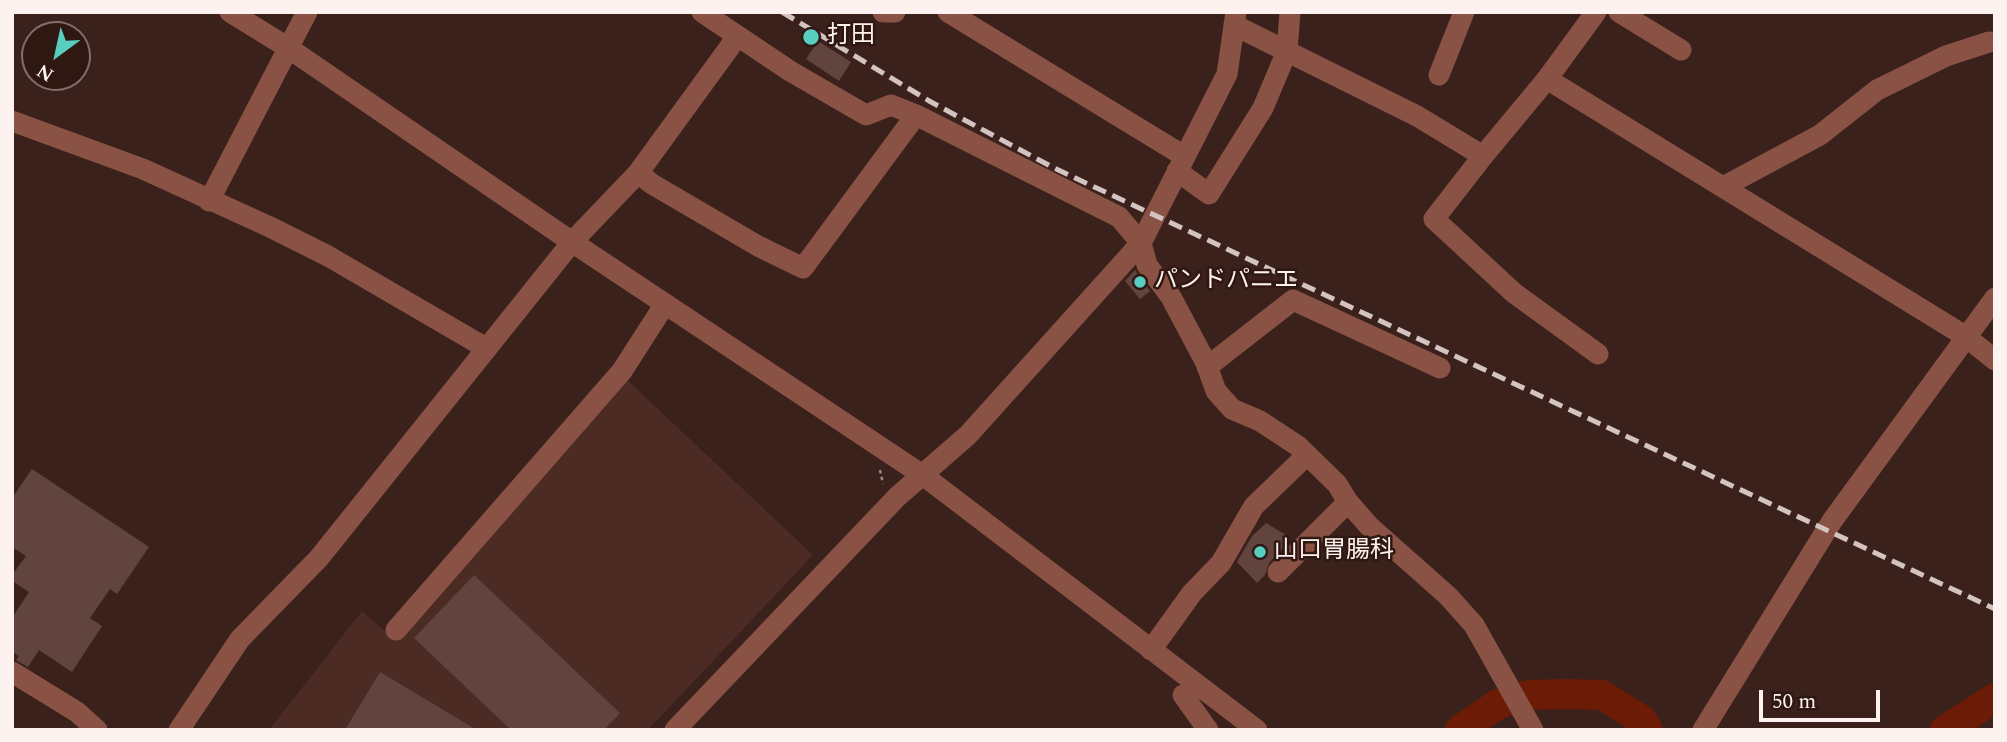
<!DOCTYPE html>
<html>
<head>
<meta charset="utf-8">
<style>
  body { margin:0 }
  #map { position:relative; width:2007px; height:742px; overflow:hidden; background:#3b211b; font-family:Spectral,serif }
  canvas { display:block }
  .frame { position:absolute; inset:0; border:14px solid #fdf2ef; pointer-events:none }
  .north { position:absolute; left:21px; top:21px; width:70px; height:70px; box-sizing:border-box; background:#301812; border:2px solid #826f6a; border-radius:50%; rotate:213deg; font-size:19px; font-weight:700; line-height:28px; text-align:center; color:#fdf2ef }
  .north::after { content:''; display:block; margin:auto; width:24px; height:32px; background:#58cec0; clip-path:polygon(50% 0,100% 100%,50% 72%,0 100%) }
  .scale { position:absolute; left:1759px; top:690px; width:121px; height:32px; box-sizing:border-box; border:4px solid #fdf2ef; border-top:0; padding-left:9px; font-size:21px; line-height:24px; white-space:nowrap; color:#fdf2ef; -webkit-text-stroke:5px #301812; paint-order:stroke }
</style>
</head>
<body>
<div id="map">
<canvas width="2007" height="742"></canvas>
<div class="frame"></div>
<div class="north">N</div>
<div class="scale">50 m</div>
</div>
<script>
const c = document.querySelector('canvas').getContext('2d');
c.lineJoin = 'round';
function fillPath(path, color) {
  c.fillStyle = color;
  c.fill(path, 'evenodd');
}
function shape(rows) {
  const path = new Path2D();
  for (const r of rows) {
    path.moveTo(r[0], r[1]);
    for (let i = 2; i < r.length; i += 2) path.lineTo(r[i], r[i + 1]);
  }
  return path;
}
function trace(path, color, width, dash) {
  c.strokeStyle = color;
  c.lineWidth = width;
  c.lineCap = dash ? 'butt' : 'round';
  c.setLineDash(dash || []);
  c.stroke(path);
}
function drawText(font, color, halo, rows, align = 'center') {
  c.font = font + ' Spectral,"Noto Sans JP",serif';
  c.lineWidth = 5;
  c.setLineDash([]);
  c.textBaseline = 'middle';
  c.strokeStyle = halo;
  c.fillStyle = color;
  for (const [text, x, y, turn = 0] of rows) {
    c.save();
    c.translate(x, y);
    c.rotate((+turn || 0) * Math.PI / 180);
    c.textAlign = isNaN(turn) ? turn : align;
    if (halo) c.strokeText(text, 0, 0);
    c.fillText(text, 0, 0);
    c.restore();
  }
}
fillPath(shape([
  [624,377,813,555,648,730,269,730,362,611,396,641]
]), '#4b2b23');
trace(shape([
  [1460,730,1498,704,1529,695,1564,694,1602,695,1642,720,1648,730],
  [1945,730,1995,698]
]), '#6b1b06', 30);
fillPath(shape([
  [818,41,851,62,839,81,806,59],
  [1135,270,1150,291,1140,299,1125,281],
  [32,469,149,547,117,594,110,589,90,618,102,626,72,672,39,650,28,667,16,660,19,656,12,652,12,618,29,592,12,581,12,575,26,556,12,547,12,498],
  [1266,523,1286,535,1288,543,1269,563,1265,575,1257,583,1237,562,1252,536],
  [474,575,620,713,604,730,511,730,414,638],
  [380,672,477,730,345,730]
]), '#60443d');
trace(shape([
  [880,470,883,484]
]), '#9a8883', 2.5, [3.5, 3.5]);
trace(shape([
  [230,12,287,47,572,242,924,476,1257,730],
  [702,12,790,71,866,115,891,105,916,115,1119,217,1141,243,1147,265,1171,297,1206,363,1216,391,1232,409,1260,421,1298,446,1337,484,1348,502,1369,526,1448,596,1474,625,1533,730],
  [883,12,895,12],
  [948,12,1184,156],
  [1619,12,1681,50],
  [1234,25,1417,116,1483,156,1547,79,1596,12],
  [1439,75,1464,12],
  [1547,79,1965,336,1995,360],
  [12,121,143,169,270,227,328,256,486,348],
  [1483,156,1434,219,1514,293,1598,354],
  [1177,171,1209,194,1263,108,1287,51,1290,12],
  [638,173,652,184,758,246,803,268,916,115],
  [1723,187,1820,135,1877,90,1946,56,1989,42],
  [209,201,307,12],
  [1207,367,1293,300,1440,368],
  [1278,572,1348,502],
  [396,630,622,371,665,304],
  [1151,650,1192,593,1221,563,1254,506,1307,455],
  [12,672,77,712,97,730],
  [1183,695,1208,730],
  [179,730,240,639,319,558,572,242,638,173,737,37],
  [675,730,897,497,968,435,1141,243,1227,74,1236,12],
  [1703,730,1832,521,1995,298]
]), '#8a5244', 21);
trace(shape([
  [782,12,931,102,1054,168,1995,609]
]), '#d3c4c1', 5, [14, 7]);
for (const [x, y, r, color] of [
  [811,37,9,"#58cec0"],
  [1140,282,7,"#58cec0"],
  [1260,552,7,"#58cec0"]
]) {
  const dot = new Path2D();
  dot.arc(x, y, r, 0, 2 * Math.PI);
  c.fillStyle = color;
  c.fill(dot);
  trace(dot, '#301812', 2.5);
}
drawText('24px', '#fdf2ef', '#301812', [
  ["打田",827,37],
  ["パンドパニエ",1154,282],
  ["山口胃腸科",1274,552]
], 'left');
</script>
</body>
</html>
